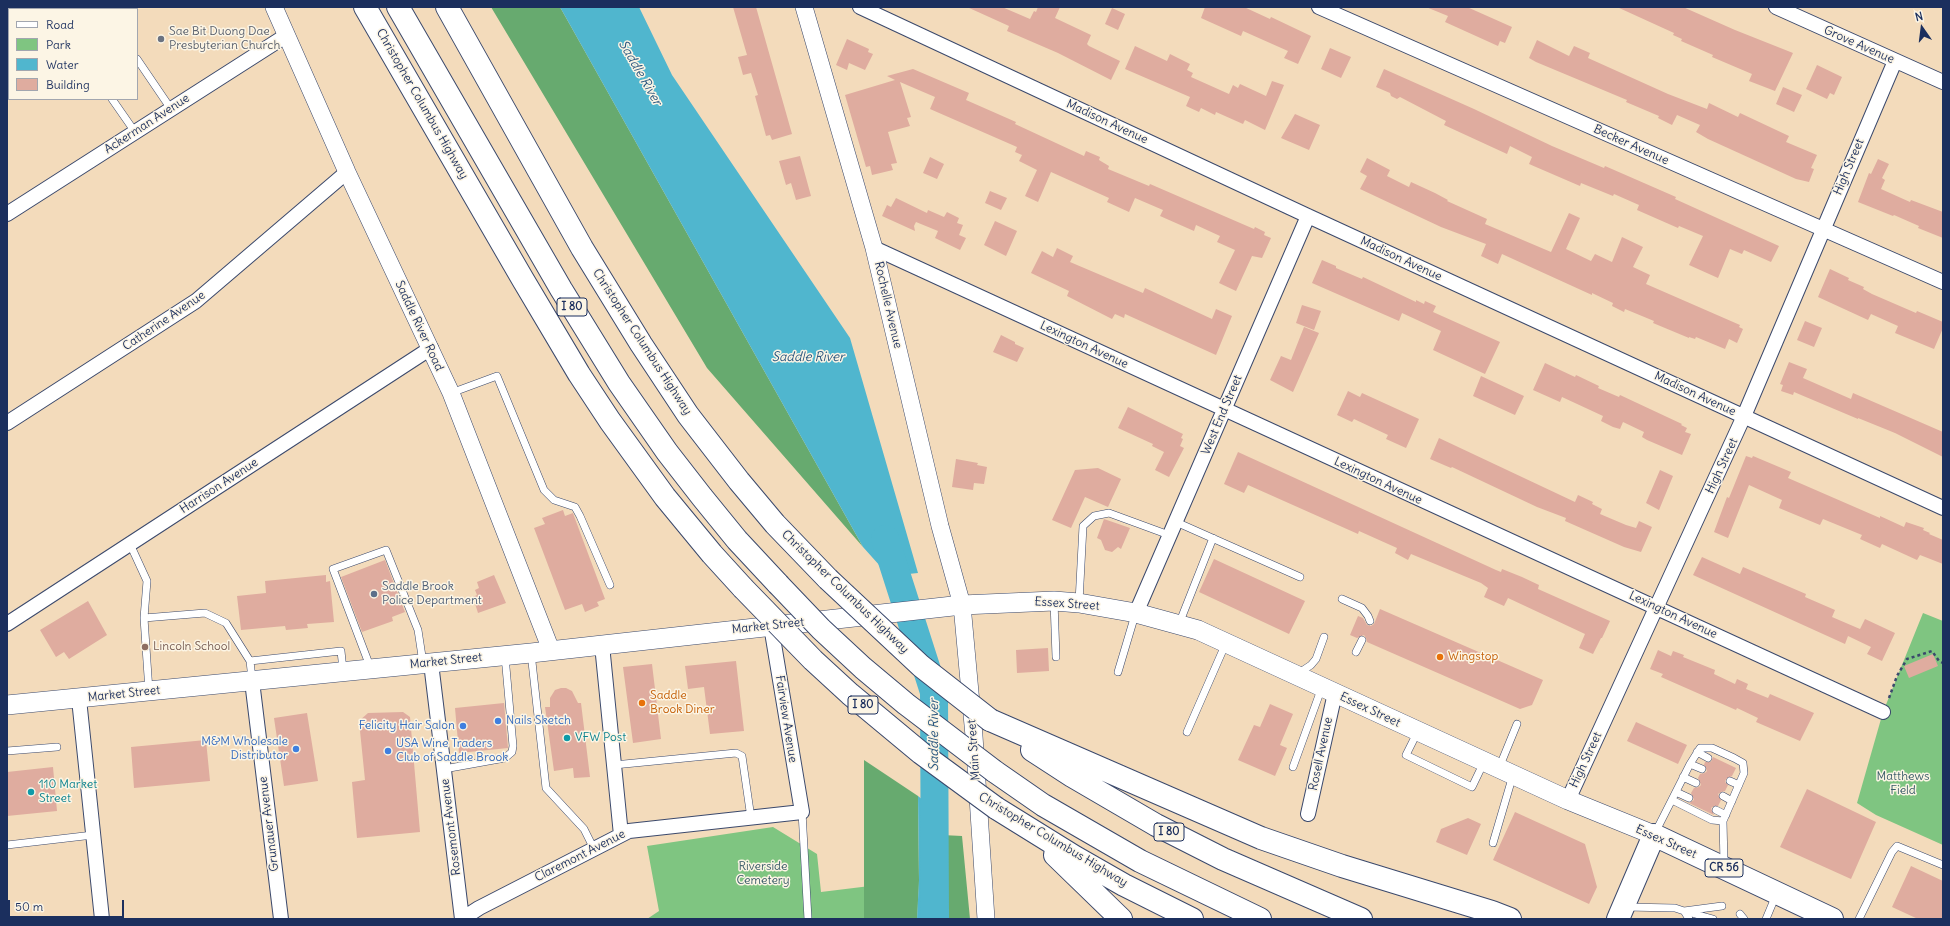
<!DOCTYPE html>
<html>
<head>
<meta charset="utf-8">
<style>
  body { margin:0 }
  #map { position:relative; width:1950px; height:926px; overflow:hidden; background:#f3dbbb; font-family:Delius,sans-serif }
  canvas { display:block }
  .frame { position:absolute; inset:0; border:8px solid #1b2f5e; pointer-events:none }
  .legend { position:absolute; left:8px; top:8px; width:130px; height:92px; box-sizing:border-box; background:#fcf5e5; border:1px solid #a2a6af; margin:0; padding:5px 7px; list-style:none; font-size:12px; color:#1b2f5e }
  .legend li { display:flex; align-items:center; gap:8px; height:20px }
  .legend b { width:20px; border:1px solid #a2a6af }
  .north { position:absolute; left:1902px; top:8px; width:40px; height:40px; -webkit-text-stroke:3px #fcf5e5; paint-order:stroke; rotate:346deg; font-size:11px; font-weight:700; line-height:16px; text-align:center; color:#1b2f5e }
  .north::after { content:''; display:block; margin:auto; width:14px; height:18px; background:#1b2f5e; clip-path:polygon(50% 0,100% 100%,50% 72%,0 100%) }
  .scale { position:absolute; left:8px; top:900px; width:116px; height:18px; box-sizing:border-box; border:2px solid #1b2f5e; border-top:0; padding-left:5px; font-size:12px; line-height:14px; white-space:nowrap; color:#1b2f5e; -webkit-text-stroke:3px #fcf5e5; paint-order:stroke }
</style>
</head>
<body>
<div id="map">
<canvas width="1950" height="926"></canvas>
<div class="frame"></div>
<ul class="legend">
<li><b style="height:5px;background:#fff"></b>Road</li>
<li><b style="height:11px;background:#7fc581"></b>Park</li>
<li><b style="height:11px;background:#50b6ce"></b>Water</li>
<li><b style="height:11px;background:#dfac9f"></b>Building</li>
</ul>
<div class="north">N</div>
<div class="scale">50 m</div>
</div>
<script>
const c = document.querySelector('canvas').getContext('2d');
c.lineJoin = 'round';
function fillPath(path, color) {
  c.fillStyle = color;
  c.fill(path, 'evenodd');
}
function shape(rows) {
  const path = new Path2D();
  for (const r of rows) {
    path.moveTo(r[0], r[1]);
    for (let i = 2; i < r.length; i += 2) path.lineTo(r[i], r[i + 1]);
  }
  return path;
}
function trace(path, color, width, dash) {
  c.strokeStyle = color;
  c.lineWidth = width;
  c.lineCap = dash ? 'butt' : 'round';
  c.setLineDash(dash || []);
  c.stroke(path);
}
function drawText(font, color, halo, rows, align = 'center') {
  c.font = font + ' Delius,sans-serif';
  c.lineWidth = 3;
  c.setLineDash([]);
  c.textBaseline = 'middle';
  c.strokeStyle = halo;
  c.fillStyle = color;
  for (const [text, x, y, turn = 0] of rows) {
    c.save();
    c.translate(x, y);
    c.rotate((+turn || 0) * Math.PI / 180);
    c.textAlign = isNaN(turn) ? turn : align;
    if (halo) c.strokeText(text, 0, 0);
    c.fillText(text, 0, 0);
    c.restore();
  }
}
fillPath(shape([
  [1923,613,1943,621,1943,845,1876,815,1857,803,1883,712],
  [773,827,817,854,821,892,919,880,917,919,647,919,659,911,647,846]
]), '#7fc581');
fillPath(shape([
  [491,7,560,7,863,547,707,368],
  [864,760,918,796,919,880,917,919,864,919],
  [942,835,962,836,970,919,949,919]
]), '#67aa6f');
fillPath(shape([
  [560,7,639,7,672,75,850,338,918,573,889,576,863,547],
  [918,796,941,815,949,919,917,919,919,880]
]), '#50b6ce');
trace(shape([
  [885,539,934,692,935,919]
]), '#50b6ce', 28);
fillPath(shape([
  [733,7,756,7,792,134,772,140,770,135,766,136,755,96,758,95,751,73,743,75,738,57,747,55],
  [967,7,1002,7,1030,19,1034,11,1036,12,1038,7,1060,7,1055,18,1091,35,1087,44,1089,46,1120,61,1111,80,1058,53,1007,31,1009,26],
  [1205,7,1244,7,1270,19,1271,17,1311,36,1298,64,1284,58,1288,51,1243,31,1241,36,1201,18],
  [1426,7,1467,7,1512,27,1505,43,1500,41,1498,46,1445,22,1448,16],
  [1617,7,1683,7,1735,30,1793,53,1775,91,1749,81,1752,74,1712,57,1713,55,1681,41,1682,39,1673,35,1674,33],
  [1112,8,1125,14,1118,30,1105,24],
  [847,39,869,49,868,52,873,54,865,70,849,63,847,70,836,65],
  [1537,40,1569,56,1574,46,1590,53,1588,58,1668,94,1707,109,1709,103,1738,117,1740,113,1789,136,1786,142,1817,155,1811,168,1814,169,1809,182,1796,179,1708,139,1696,132,1700,125,1677,115,1672,125,1658,118,1659,116,1626,102,1627,100,1536,62,1529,58],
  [1135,46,1167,61,1170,54,1190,64,1187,70,1193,73,1191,77,1229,94,1233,85,1238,88,1240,84,1266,96,1272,81,1284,85,1265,130,1245,120,1243,124,1216,112,1215,115,1201,108,1199,112,1186,106,1190,97,1125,69],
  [1330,48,1351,57,1341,78,1321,69],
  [1817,65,1842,77,1834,95,1830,93,1827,99,1806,89],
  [913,69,969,93,966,100,1016,122,1015,124,1084,156,1086,151,1100,157,1099,160,1109,166,1108,169,1149,186,1150,184,1254,229,1255,227,1265,232,1264,235,1271,238,1262,258,1252,256,1236,291,1219,283,1235,250,1217,242,1220,236,1196,225,1194,231,1160,216,1163,210,1135,198,1129,212,1107,202,1109,198,1051,172,1038,202,1025,196,1037,170,1019,161,1022,155,1015,152,1017,147,930,109,935,97,900,82,911,117,907,118,910,126,888,132,897,163,891,164,893,170,872,175,870,166,866,167,845,95,895,80,887,76],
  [1384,69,1474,109,1552,146,1604,168,1605,166,1676,197,1675,199,1779,246,1771,262,1744,250,1742,254,1730,249,1718,278,1689,265,1703,236,1679,226,1678,228,1637,210,1639,205,1614,194,1613,196,1581,183,1580,186,1529,164,1532,157,1510,146,1507,154,1444,125,1446,121,1400,97,1397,99,1391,96,1390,93,1376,87],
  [1783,87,1802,95,1794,112,1776,104],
  [1295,114,1320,125,1309,150,1281,138],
  [800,156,811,196,796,200,791,183,786,185,779,161],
  [930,157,944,164,937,179,923,173],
  [1367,158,1390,170,1387,176,1409,187,1411,182,1435,193,1448,200,1447,201,1487,219,1485,224,1551,252,1569,213,1580,218,1566,249,1591,261,1595,254,1612,262,1622,237,1643,247,1633,267,1650,275,1646,284,1740,325,1739,327,1743,329,1737,343,1729,339,1725,349,1696,337,1695,339,1689,337,1689,338,1653,323,1654,321,1625,309,1624,312,1612,306,1613,303,1592,293,1592,295,1502,254,1498,264,1481,256,1486,244,1441,227,1360,189,1367,176,1360,172],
  [1878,159,1889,164,1882,178,1885,180,1881,189,1910,202,1911,200,1943,212,1943,238,1918,228,1919,226,1894,215,1893,216,1858,202,1869,173,1871,174],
  [990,191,1007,198,1001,210,985,203],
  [896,198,927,213,928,210,944,217,947,212,959,218,957,223,963,225,959,235,966,238,960,250,935,238,938,231,916,222,914,226,915,231,882,216,887,205,891,207],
  [995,221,1017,231,1006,256,984,245],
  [1057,248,1073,256,1070,262,1143,293,1145,288,1212,319,1216,309,1232,316,1216,355,1125,314,1124,318,1115,314,1112,319,1067,296,1069,291,1031,273,1042,251,1053,257],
  [1322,260,1336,266,1336,268,1362,279,1363,277,1416,302,1416,300,1424,304,1425,301,1436,306,1433,312,1500,342,1485,374,1433,350,1441,331,1402,313,1399,321,1312,283],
  [1830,269,1849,278,1848,280,1864,287,1863,289,1872,294,1916,313,1917,311,1943,322,1943,328,1934,349,1895,333,1898,326,1871,314,1868,320,1818,297],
  [1302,305,1321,311,1314,330,1296,323],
  [1805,321,1822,328,1814,347,1797,340],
  [1304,327,1319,333,1293,392,1270,380,1281,356,1291,360],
  [1001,335,1015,342,1015,344,1024,348,1017,362,993,352],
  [1789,362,1807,369,1803,378,1851,399,1853,393,1943,432,1943,457,1895,433,1858,418,1858,419,1794,392,1793,395,1781,391,1783,385,1780,384],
  [1545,363,1575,377,1576,375,1599,386,1598,388,1619,397,1620,395,1682,424,1681,425,1687,428,1685,432,1691,434,1682,455,1647,440,1642,437,1644,432,1623,422,1620,429,1613,427,1601,421,1603,416,1562,397,1560,402,1533,390],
  [1481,376,1524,396,1515,415,1473,396],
  [1348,391,1360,397,1362,393,1419,419,1406,448,1386,439,1388,435,1354,419,1352,422,1337,415],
  [1128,407,1183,434,1181,438,1183,439,1180,446,1184,448,1169,477,1155,470,1164,452,1152,446,1153,444,1118,428],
  [1439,438,1575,502,1578,495,1593,502,1592,504,1602,509,1600,514,1626,525,1636,528,1639,521,1652,527,1641,552,1624,547,1565,521,1566,518,1537,507,1452,467,1451,468,1430,459],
  [1238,452,1496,570,1501,572,1502,569,1522,577,1539,585,1538,589,1610,621,1602,638,1601,638,1593,654,1579,648,1585,634,1508,598,1504,606,1484,597,1488,588,1481,583,1411,554,1408,560,1395,553,1397,548,1359,531,1358,534,1248,485,1244,493,1224,484],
  [1746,456,1752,458,1753,456,1791,472,1788,478,1880,518,1880,516,1904,527,1906,522,1924,528,1923,530,1930,533,1929,534,1943,540,1943,564,1920,555,1917,560,1882,544,1880,548,1860,539,1862,535,1823,519,1820,525,1779,508,1782,500,1749,485,1728,538,1714,532,1727,497,1729,498],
  [956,459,978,463,977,465,987,467,984,484,974,483,973,490,952,487],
  [1098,468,1121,479,1108,507,1085,497,1071,528,1052,520,1075,470],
  [1660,470,1673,476,1659,510,1646,503],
  [563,510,565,516,573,513,574,516,605,599,597,602,599,606,585,612,582,604,565,610,534,528,545,524,542,518],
  [1104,519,1130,528,1121,549,1118,547,1112,552,1105,550,1101,540,1097,538],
  [1702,557,1740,574,1743,567,1806,594,1805,597,1835,610,1832,617,1860,629,1865,619,1895,633,1882,661,1867,654,1871,647,1848,636,1845,644,1693,575],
  [1214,559,1305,601,1289,634,1199,592],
  [385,560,405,612,392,617,393,621,362,632,341,577],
  [326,575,326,582,330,581,334,622,307,624,308,628,286,630,285,626,241,630,237,596,266,593,265,581],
  [494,575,506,603,478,613,473,597,477,595,475,590,479,588,477,582],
  [88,601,107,635,69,659,64,652,56,657,40,630],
  [1380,609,1543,680,1532,705,1520,709,1367,642,1366,638,1364,635,1357,638,1350,635,1358,616,1363,618,1367,625,1371,626,1374,624],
  [1048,648,1049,671,1017,673,1016,650],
  [1658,650,1671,656,1673,651,1684,655,1683,657,1715,670,1714,674,1735,684,1737,679,1748,684,1746,689,1768,698,1770,694,1814,713,1800,741,1756,722,1758,718,1737,708,1736,710,1661,677,1663,674,1650,669],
  [1933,654,1938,666,1909,678,1904,666],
  [736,661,744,731,710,734,704,687,688,689,685,666],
  [652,664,661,739,633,743,623,667],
  [561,688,566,688,572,691,578,703,581,703,590,777,574,778,573,768,554,771,545,707,550,707,550,698,555,690],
  [504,703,508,748,459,753,455,708],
  [1270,704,1293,714,1280,745,1287,748,1275,776,1238,760,1254,725,1260,727],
  [403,712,410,717,420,832,357,838,352,782,365,780,359,721,368,713],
  [307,713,318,781,284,786,274,718],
  [1636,722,1687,745,1678,764,1627,741],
  [206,740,210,781,134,788,131,747],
  [1713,757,1736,768,1732,776,1726,779,1725,782,1728,785,1725,791,1721,792,1718,794,1721,800,1718,806,1714,806,1711,808,1714,815,1689,803,1694,800,1691,793,1694,788,1699,787,1701,785,1698,778,1700,774,1705,773,1707,771,1704,765,1705,762,1711,762],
  [53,767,57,811,7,816,7,772],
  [1807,789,1876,822,1851,879,1780,847],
  [1515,812,1585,844,1597,887,1589,904,1493,860],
  [1468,818,1481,824,1467,855,1436,842,1441,829],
  [1911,866,1943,881,1943,919,1918,919,1892,907]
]), '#dfac9f');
const service = shape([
  [137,59,171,109],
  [112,99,135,132],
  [451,393,497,376,544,490,554,500,575,507,580,516,610,585],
  [1176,522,1300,577],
  [130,544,147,581,144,618,149,691],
  [1342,599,1362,608,1368,616,1370,621],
  [1054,601,1056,657],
  [1079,602,1083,526,1094,516,1109,513,1169,535],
  [144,618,205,613,226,623,250,661,252,679],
  [1179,624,1213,538],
  [1356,652,1362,640],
  [531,653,546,788,584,829,594,849],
  [250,661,341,651,343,670],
  [371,669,333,569,386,550,418,630,423,663],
  [1118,672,1135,615],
  [1299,673,1311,665,1316,659,1324,637],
  [1418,731,1406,755,1472,787,1484,762],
  [1187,732,1226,643],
  [7,751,57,747],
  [1697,752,1708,758],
  [1690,764,1702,769],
  [614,765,736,753,742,756,751,818],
  [1293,767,1322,687],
  [1499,768,1517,724],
  [444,769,505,758,512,752,513,746,505,656],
  [1683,777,1696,783],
  [1730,781,1739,785],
  [1676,792,1689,798],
  [1723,796,1732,801],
  [1672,800,1712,820,1723,821],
  [1716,810,1726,815],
  [802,812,808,919],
  [1655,833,1690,764,1700,748,1712,748,1734,758,1743,763,1744,773,1723,821,1724,864],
  [1493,843,1513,775],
  [7,845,93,835],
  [1626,907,1675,908,1684,911,1689,919],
  [1740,914,1744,919],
  [1713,919,1684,911,1722,906],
  [1766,919,1776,895],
  [1859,919,1892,852,1897,846,1943,865]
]);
const minor = shape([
  [860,7,1308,216,1943,508],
  [1319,7,1943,282],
  [1776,7,1943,82],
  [7,214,287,35],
  [874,248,1883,712],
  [7,423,196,301,347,172],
  [1136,613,1308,216],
  [7,624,431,348],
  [602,645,621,835],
  [431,663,462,919],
  [252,681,281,919],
  [79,699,102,919],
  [1568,800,1744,416,1895,61],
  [1308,814,1335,693],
  [462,919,479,908,629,831,802,812,771,626]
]);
const tertiary = shape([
  [274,7,347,172,451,393,551,650],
  [804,7,874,248,940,526,962,605,974,736,986,919]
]);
const secondary = shape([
  [7,705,531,653,962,605,1054,601,1079,603,1136,613,1198,630,1568,800,1654,835]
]);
const primary = shape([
  [1618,919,1654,835,1832,919]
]);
const motorway = shape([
  [365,7,522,278,579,374,610,421,665,497,712,554,743,588],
  [398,7,561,289,619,383,667,452,702,497,737,540,778,584],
  [447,7,582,248,641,344,688,415,739,481,775,524,828,579],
  [990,720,1261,838,1342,866,1492,912,1510,919],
  [1032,750,1072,776,1156,825,1223,859,1361,919],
  [994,771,1043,805,1140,861,1260,919],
  [996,808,1075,857,1124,885,1192,919],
  [1055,855,1121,919]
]);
trace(service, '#3b496c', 8);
trace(minor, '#3b496c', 16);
trace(tertiary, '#3b496c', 18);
trace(secondary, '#3b496c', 20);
trace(primary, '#3b496c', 24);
trace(motorway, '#3b496c', 24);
trace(shape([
  [1889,698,1897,676,1907,659,1932,651,1939,661,1943,663]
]), '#3b496c', 2.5, [3, 3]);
trace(service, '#fff', 7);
trace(minor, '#fff', 14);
trace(tertiary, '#fff', 17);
trace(secondary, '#fff', 19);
trace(primary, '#fff', 22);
trace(motorway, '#fff', 22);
const motorwayBridge = shape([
  [828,579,921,666,990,720],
  [778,584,821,629,863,668,906,704,994,771],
  [743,588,813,660,850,694,921,753,996,808]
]);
trace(motorwayBridge, '#3b496c', 24, []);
trace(motorwayBridge, '#fff', 22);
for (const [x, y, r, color] of [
  [161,39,4,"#6b7280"],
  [374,594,4,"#5c6f8a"],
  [145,647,4,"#8d6e63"],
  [1440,657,4,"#e8710a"],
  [642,703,4,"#e8710a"],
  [498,721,4,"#3f7fe0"],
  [463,726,4,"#3f7fe0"],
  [567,738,4,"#0f9aa8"],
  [296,749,4,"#3f7fe0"],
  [388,751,4,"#3f7fe0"],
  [31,792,4,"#0f9aa8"]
]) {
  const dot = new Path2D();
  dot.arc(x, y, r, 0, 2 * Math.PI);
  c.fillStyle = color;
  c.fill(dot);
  trace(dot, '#fcf5e5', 1.5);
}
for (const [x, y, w] of [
  [572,307,30],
  [863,705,30],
  [1169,832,30],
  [1724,868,38]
]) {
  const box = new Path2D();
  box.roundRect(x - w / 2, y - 9, w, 18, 3);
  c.fillStyle = '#fcf5e5';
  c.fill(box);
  trace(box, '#1b2f5e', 1);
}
drawText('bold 11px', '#1b2f5e', null, [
  ["I 80",572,307],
  ["I 80",863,705],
  ["I 80",1169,832],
  ["CR 56",1724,868]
]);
drawText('12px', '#5b616d', '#fcf5e5', [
  ["Sae Bit Duong Dae",169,32],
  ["Presbyterian Church",169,46]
], 'left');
drawText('12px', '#1b2f5e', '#fcf5e5', [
  ["Grove Avenue",1859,45,24],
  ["Christopher Columbus Highway",422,104,60],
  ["Madison Avenue",1107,122,25],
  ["Ackerman Avenue",147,124,-33],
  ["Becker Avenue",1631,145,24],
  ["High Street",1849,167,-67],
  ["Madison Avenue",1401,259,25],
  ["Rochelle Avenue",888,305,77],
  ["Catherine Avenue",164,321,-34],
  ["Saddle River Road",419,326,65],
  ["Christopher Columbus Highway",642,342,57],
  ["Lexington Avenue",1084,345,25],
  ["Madison Avenue",1695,394,25],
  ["West End Street",1222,415,-67],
  ["High Street",1722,466,-65],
  ["Lexington Avenue",1378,481,25],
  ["Harrison Avenue",219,486,-33],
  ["Christopher Columbus Highway",845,592,44],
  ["Essex Street",1067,604,4],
  ["Lexington Avenue",1673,615,25],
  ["Market Street",768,626,-6],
  ["Market Street",446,661,-6],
  ["Market Street",124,694,-6],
  ["Essex Street",1370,710,25],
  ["Fairview Avenue",786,719,81],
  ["Main Street",974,750,-94],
  ["Rosell Avenue",1321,754,-78],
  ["High Street",1586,760,-65],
  ["Grunauer Avenue",269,824,-97],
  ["Rosemont Avenue",451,827,-97],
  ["Christopher Columbus Highway",1053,840,31],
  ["Essex Street",1666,842,24],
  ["Claremont Avenue",580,856,-27]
]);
drawText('12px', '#4e5e75', '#fcf5e5', [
  ["Saddle Brook",382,587],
  ["Police Department",382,601]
], 'left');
drawText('12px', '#785e54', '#fcf5e5', [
  ["Lincoln School",153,647]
], 'left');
drawText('12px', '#c56008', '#fcf5e5', [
  ["Wingstop",1448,657],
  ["Saddle",650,696],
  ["Brook Diner",650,710]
], 'left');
drawText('12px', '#366cbe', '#fcf5e5', [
  ["Nails Sketch",506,721],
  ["Felicity Hair Salon",455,726,"right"],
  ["M&M Wholesale",288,742,"right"],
  ["Distributor",288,756,"right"],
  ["USA Wine Traders",396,744],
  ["Club of Saddle Brook",396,758]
], 'left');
drawText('12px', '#0d838f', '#fcf5e5', [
  ["VFW Post",575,738],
  ["110 Market",39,785],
  ["Street",39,799]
], 'left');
drawText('12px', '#395c68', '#fcf5e5', [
  ["Matthews",1903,777],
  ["Field",1903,791],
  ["Riverside",763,867],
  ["Cemetery",763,881]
]);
drawText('italic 13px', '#2b5880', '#fcf5e5', [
  ["Saddle River",640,73,60],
  ["Saddle River",808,357],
  ["Saddle River",934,735,-90]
]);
</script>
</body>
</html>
